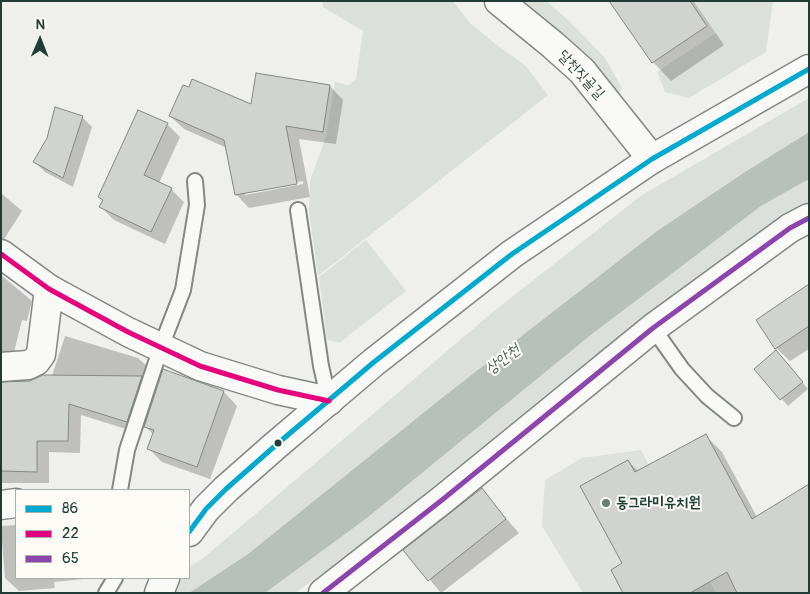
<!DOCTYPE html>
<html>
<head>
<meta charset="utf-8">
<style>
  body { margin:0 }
  #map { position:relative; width:810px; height:594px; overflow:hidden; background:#eff0ec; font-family:Pangolin,sans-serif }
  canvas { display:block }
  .frame { position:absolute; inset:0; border:2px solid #1f3d34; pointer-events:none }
  .legend { position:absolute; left:15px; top:489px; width:175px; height:90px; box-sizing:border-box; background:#fdfcf7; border:1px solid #a4b0a9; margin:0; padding:6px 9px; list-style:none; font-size:15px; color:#1f3d34 }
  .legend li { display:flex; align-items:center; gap:10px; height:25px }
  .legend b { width:25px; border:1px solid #a4b0a9 }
  .north { position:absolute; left:15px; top:15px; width:50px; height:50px; -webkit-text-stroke:4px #fdfcf7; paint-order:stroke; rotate:1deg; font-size:14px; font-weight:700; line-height:20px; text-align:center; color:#1f3d34 }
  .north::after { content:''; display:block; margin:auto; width:18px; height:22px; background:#1f3d34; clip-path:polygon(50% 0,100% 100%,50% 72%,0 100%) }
</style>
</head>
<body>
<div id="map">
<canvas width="810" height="594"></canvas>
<div class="frame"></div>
<ul class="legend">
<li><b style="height:6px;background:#00a9ce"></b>86</li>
<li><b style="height:6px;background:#e5007d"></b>22</li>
<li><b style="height:6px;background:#8e44ad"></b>65</li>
</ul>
<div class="north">N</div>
</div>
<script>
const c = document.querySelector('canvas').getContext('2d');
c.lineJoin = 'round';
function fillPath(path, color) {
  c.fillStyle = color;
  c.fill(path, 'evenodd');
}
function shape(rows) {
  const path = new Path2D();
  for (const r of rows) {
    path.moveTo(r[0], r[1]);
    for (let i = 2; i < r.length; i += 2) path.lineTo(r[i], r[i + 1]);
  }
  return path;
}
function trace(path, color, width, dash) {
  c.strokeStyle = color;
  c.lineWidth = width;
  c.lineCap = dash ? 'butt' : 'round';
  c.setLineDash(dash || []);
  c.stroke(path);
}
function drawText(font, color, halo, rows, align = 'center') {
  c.font = font + ' Pangolin,"Poor Story",sans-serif';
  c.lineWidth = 4;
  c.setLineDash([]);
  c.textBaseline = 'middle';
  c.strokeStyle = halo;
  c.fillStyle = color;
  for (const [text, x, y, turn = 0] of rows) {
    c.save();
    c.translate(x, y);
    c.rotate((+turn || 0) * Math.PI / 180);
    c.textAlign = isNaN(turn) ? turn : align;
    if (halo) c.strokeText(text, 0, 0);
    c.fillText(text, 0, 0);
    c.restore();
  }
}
fillPath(shape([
  [641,450,716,593,583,593,542,526,545,480,582,458]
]), '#dee1dc');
fillPath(shape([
  [322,1,453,1,470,23,498,46,525,65,548,95,318,276,309,210,310,181,326,136,335,82,349,85,356,79,363,31,323,7],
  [517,1,546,1,568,20,605,58,622,88,617,98],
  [695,1,773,1,766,52,689,98,665,92,657,72,716,33],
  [809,98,809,132,745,172,657,231,443,397,248,554,189,593,144,593,170,578,189,578,189,567,202,559,259,511,494,311,642,195],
  [809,179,809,206,586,362,358,548,295,593,265,593,367,518,592,334,678,268,761,206],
  [366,240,406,291,339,343,327,339,319,277]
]), '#dce0db');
fillPath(shape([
  [809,132,809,179,761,206,592,334,367,518,265,593,189,593,248,554,443,397,657,231,745,172]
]), '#b7c0ba');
fillPath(shape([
  [611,1,694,1,724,45,671,81,653,62],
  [257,74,330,86,343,100,336,144,299,139,310,197,249,208,236,194,227,148,184,129,170,116,252,106],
  [303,181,303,184,245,195,245,192],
  [82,117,92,127,73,187,45,172,35,162],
  [167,124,180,137,159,183,171,189,184,202,165,244,114,220,101,207,104,201,99,197],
  [1,193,22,211,1,244],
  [1,275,32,301,27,321,22,320,11,364,1,367],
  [809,286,809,349,790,361,776,348],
  [65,336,138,358,158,376,139,433,81,415,80,453,49,452,49,483,1,483,1,384,29,382,52,376],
  [783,359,808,389,788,406,756,369],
  [164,371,224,392,237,406,210,479,162,462,149,449,154,435,145,426],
  [706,436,722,452,757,517,738,591,734,593,625,593,628,461,638,471],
  [481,490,519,533,441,593,405,550],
  [16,525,16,578,84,579,54,582,55,588,19,591,5,578,1,528,1,526]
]), '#0003');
const building = shape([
  [609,1,690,1,707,26,652,63,609,1],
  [256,73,330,85,323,132,286,126,297,184,235,195,224,140,169,116,183,85,189,87,192,79,251,104,256,73],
  [55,107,83,116,63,178,33,162,47,138,55,107],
  [138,110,168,123,144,175,172,188,151,232,99,207,103,200,98,197,138,110],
  [809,284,809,326,775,349,756,320,809,284],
  [776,350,803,382,780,400,754,369,776,350],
  [163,369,224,391,197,467,147,449,154,430,144,427,163,369],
  [43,375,142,376,127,422,69,404,68,441,37,441,37,472,1,471,1,382,30,381,43,375],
  [706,434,752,519,809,484,809,593,737,593,727,572,690,593,623,593,611,570,622,563,580,486,628,460,635,472,706,434],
  [482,488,506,519,428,581,403,550,482,488]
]);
fillPath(building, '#d1d3d0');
trace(building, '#828885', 1);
const service = shape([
  [298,210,321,366,329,401],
  [653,328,682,369,707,396,734,418],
  [120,490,127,450,161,347,183,290,197,205,195,181],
  [106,593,115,578]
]);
const minor = shape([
  [499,1,553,45,582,71,652,159],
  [1,254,49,289,128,332,200,366,278,390,329,401],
  [1,367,28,365,36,361,41,354,49,289],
  [323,593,442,500,653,328,790,228,809,218]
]);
const tertiary = shape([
  [1,505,16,503],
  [189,532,206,509,226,489,276,445,374,362,512,254,652,159,809,69],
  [159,593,165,578]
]);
trace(service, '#828885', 18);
trace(minor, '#828885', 31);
trace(tertiary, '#828885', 31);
trace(service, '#f9f9f7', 14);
trace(minor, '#f9f9f7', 28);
trace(tertiary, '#f9f9f7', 28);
trace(shape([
  [189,532,206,509,226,489,276,445,374,362,512,254,652,159,809,69]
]), '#00a9ce', 5);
trace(shape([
  [1,254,49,289,128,332,200,366,278,390,329,401]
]), '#e5007d', 5);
trace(shape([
  [323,593,442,500,653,328,790,228,809,218]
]), '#8e44ad', 5);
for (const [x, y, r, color] of [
  [278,443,4.5,"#1f3d34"],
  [606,503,5,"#687c74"]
]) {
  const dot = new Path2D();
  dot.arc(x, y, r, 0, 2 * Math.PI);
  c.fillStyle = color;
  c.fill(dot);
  trace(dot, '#fdfcf7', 2);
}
drawText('15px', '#1f3d34', '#fdfcf7', [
  ["달천짓골길",581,75,47]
]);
drawText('bold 15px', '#1f3d34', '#fdfcf7', [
  ["동그라미유치원",616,503]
], 'left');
drawText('italic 16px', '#455e56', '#fdfcf7', [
  ["상안천",503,360,-37]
]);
</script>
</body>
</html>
